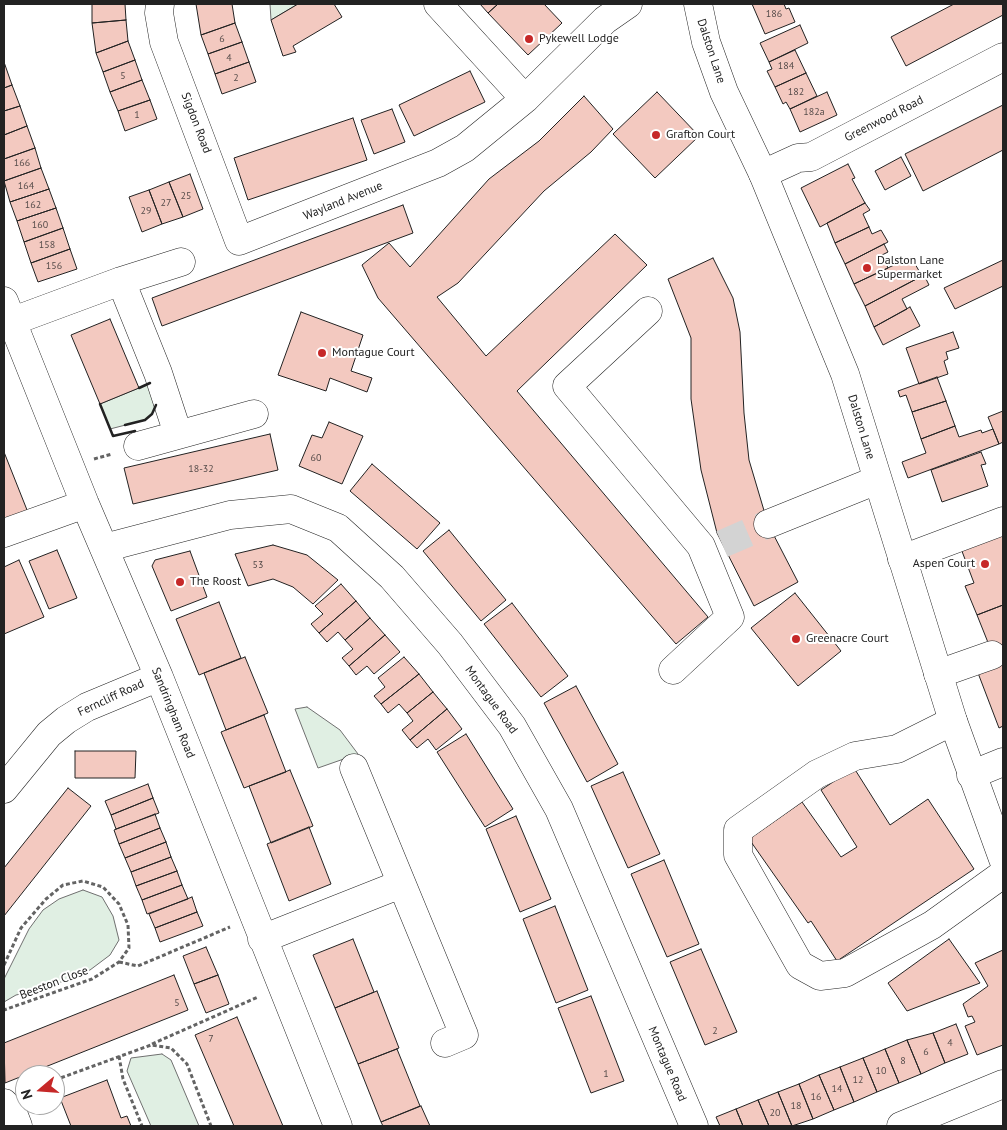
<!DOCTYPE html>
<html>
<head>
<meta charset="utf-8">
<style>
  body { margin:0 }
  #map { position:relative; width:1007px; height:1130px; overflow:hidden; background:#fff; font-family:"PT Sans",sans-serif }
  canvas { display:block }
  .frame { position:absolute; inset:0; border:5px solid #222; pointer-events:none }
  .north { position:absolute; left:15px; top:1065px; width:50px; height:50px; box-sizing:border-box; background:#fff; border:1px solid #a7a7a7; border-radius:50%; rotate:252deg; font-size:14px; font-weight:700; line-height:20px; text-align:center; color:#222 }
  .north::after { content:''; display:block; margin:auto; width:18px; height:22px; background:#c62828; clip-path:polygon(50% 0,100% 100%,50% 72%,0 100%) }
</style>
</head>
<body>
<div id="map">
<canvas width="1007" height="1130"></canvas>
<div class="frame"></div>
<div class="north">N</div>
</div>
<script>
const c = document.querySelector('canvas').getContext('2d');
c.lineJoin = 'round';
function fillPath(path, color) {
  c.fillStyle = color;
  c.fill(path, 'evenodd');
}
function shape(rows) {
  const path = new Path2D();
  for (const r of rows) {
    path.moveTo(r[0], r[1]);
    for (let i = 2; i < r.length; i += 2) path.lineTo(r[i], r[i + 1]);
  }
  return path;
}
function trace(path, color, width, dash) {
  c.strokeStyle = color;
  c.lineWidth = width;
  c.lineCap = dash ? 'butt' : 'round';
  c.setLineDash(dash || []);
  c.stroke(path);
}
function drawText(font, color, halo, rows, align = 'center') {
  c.font = font + ' "PT Sans",sans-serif';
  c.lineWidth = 4;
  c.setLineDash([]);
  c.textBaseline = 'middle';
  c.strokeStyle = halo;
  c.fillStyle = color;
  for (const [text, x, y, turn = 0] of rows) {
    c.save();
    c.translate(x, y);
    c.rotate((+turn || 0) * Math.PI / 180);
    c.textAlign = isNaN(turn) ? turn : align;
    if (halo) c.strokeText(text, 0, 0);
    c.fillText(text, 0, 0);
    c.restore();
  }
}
const green = shape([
  [270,4,298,4,271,20,270,4],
  [153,382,157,403,152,414,145,420,110,429,100,404,153,382],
  [307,707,340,730,358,754,318,768,295,709,307,707],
  [83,890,102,897,113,916,119,940,110,955,90,970,44,989,16,995,4,1002,4,979,29,929,43,910,59,899,83,890],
  [162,1054,171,1060,199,1126,151,1126,127,1071,131,1058,162,1054]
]);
fillPath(green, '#e0efe3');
trace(green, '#6f6f6f', 1);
const building = shape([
  [92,4,125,4,126,20,92,23,92,4],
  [196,4,232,4,235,23,201,35,196,4],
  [298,4,334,4,342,17,293,46,296,52,283,56,271,20,298,4],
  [480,4,498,4,488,13,480,4],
  [498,4,544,4,562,23,528,55,488,13,498,4],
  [752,4,784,4,786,9,789,8,795,22,765,34,752,4],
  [954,4,1003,4,1003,15,906,66,891,37,954,4],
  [126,20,128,41,96,53,92,23,126,20],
  [235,23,242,42,208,54,201,35,235,23],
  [800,25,808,43,769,62,760,43,800,25],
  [128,41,135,60,103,72,96,53,128,41],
  [242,42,249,62,215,74,208,54,242,42],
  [795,50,806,73,775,87,767,71,772,69,769,62,795,50],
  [135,60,142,80,110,92,103,72,135,60],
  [4,62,12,85,4,88,4,62],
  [249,62,256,82,222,94,215,74,249,62],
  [470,71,485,102,414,136,399,105,470,71],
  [806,73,817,96,790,109,786,102,783,104,775,87,806,73],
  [142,80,150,100,118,111,110,92,142,80],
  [12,85,20,106,4,111,4,88,12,85],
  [657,92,699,136,655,178,613,134,657,92],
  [827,92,837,115,800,132,790,109,827,92],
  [584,96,613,129,591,152,544,191,458,283,437,297,486,356,615,234,647,265,517,391,708,617,676,644,378,298,362,265,389,243,410,267,489,179,539,141,584,96],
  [150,100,157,119,125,131,118,111,150,100],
  [1003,105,1003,150,923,191,905,154,1003,105],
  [20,106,27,126,4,135,4,111,20,106],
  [392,109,405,142,374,154,361,120,392,109],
  [353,118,367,160,248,200,234,158,353,118],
  [27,126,35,148,4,159,4,135,27,126],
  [35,148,41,168,4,181,4,159,35,148],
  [901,157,911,176,885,190,875,171,901,157],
  [848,164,855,178,852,179,865,203,820,227,801,188,848,164],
  [41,168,49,189,10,202,4,181,41,168],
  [190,174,203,209,183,217,169,182,190,174],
  [169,182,183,217,162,224,149,190,169,182],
  [49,189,56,208,17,221,10,202,49,189],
  [149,190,162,224,142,232,129,197,149,190],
  [865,203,870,210,863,214,869,227,835,243,827,223,865,203],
  [403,205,413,233,162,326,152,298,403,205],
  [56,208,63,228,24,242,17,221,56,208],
  [869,227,872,234,881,230,888,242,845,264,835,243,869,227],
  [63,228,70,249,31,263,24,242,63,228],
  [884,244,888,252,882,255,888,268,854,284,845,264,884,244],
  [70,249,77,269,38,282,31,263,70,249],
  [911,257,922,276,865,306,854,284,911,257],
  [713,258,733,298,740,332,744,413,749,460,768,524,798,582,754,606,717,533,701,470,691,399,691,338,668,279,713,258],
  [1003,260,1003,286,955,309,944,288,1003,260],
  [924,275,929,285,902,299,907,309,874,327,865,306,924,275],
  [910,307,920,326,883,345,874,327,910,307],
  [301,312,363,335,351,371,372,378,367,392,330,378,326,391,278,375,301,312],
  [110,319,139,388,100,404,71,335,110,319],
  [953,332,959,348,946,352,948,359,944,361,948,374,919,384,906,348,953,332],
  [937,377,946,401,912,412,906,395,900,397,898,391,937,377],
  [946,401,955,426,921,439,912,412,946,401],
  [1003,411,1003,442,999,444,988,417,1003,411],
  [329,422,363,436,342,484,299,466,312,435,322,438,329,422],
  [955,426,959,437,981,430,982,433,993,429,999,444,908,478,902,462,926,453,921,439,955,426],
  [270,434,278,470,133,504,124,468,270,434],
  [4,452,29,515,4,525,4,452],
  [981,452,986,464,981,465,988,486,942,502,931,470,981,452],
  [372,464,440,523,417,549,350,491,372,464],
  [1003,529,1003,605,977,615,965,586,974,583,960,546,1003,529],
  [449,530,506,600,481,621,423,551,449,530],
  [273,545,307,555,338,580,313,604,293,587,273,579,248,586,235,554,273,545],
  [57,550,77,598,49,609,29,561,57,550],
  [190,551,207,597,171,611,152,566,155,560,190,551],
  [19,560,44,617,4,634,4,567,19,560],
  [341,584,356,601,319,633,311,624,323,614,315,606,341,584],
  [795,593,841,651,798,686,751,628,795,593],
  [356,601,370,618,345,640,338,632,327,642,319,633,356,601],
  [219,602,241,658,199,675,176,619,219,602],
  [512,603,568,676,541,697,484,624,512,603],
  [1003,605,1003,663,997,665,977,615,1003,605],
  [370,618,385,635,349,666,342,658,353,649,345,640,370,618],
  [385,635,400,652,374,674,367,666,356,675,349,666,385,635],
  [245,657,268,713,226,730,204,673,245,657],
  [404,657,419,674,381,704,374,696,385,687,378,678,404,657],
  [1003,663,1003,726,999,728,978,673,1003,663],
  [419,674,433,692,407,713,399,704,388,713,381,704,419,674],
  [576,686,618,764,587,782,544,703,576,686],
  [433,692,447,709,410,740,402,730,413,721,407,713,433,692],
  [447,709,462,729,436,750,428,739,417,748,410,740,447,709],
  [264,715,286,772,244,788,221,732,264,715],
  [466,734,513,809,485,827,437,752,466,734],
  [75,751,136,751,135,778,75,778,75,751],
  [854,768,890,825,928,799,974,869,837,961,811,921,808,923,749,839,802,802,841,857,857,847,821,790,854,768],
  [290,770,313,826,271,843,249,786,290,770],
  [623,772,660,854,628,868,591,786,623,772],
  [148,784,153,798,111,815,105,801,148,784],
  [68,788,91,806,4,916,4,868,68,788],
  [153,798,159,813,116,829,111,815,153,798],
  [155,814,160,828,119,844,114,830,155,814],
  [516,816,551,899,520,912,486,829,516,816],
  [309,827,331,884,289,901,267,844,309,827],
  [160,828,166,842,125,858,119,844,160,828],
  [166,842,171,857,131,872,125,858,166,842],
  [171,857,177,871,136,886,131,872,171,857],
  [664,860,699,944,667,957,631,874,664,860],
  [177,871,182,885,142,900,136,886,177,871],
  [182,885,188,899,147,914,142,900,182,885],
  [192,897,197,912,155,928,149,914,192,897],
  [555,906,588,990,556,1003,523,919,555,906],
  [197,912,203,926,160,942,155,928,197,912],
  [353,939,374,992,335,1008,313,955,353,939],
  [949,939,980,983,907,1011,888,983,949,939],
  [206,947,218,975,194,984,183,956,206,947],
  [701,949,737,1032,705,1045,670,962,701,949],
  [1003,950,1003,1045,977,1055,965,1026,975,1022,972,1016,968,1017,963,1004,988,986,975,963,1003,950],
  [174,975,188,1010,5,1083,4,1043,174,975],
  [218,975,229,1004,206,1013,194,984,218,975],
  [377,991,399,1048,358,1064,335,1008,377,991],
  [591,996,624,1081,591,1093,558,1008,591,996],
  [237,1017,283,1126,234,1126,195,1035,237,1017],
  [956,1024,968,1054,945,1063,933,1033,956,1024],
  [933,1033,945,1063,921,1074,907,1040,933,1033],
  [907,1040,921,1074,899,1083,885,1049,907,1040],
  [397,1049,420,1106,381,1122,358,1064,397,1049],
  [885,1049,899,1083,877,1092,863,1058,885,1049],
  [863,1058,877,1092,854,1102,840,1067,863,1058],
  [840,1067,854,1102,834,1110,819,1075,840,1067],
  [819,1075,834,1110,813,1119,799,1084,819,1075],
  [107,1080,121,1118,127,1116,131,1126,71,1126,60,1098,107,1080],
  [799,1084,813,1119,792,1126,778,1092,799,1084],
  [778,1092,792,1126,769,1126,758,1100,778,1092],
  [758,1100,769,1126,743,1126,736,1109,758,1100],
  [421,1106,430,1126,383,1126,381,1122,421,1106],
  [736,1109,743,1126,720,1126,716,1117,736,1109]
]);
fillPath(building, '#f3c9c0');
trace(building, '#222', 1);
trace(shape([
  [722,544,768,524]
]), '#d3d3d3', 28, [28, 14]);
const minor = shape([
  [160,4,159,13,164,42,239,241,438,163,465,148,525,99,605,20,628,4],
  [438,4,525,99],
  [763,174,798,158,811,157,1003,57],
  [121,281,158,373,178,434],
  [4,301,85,504,159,677,338,1126],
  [648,311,567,386,701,546,730,617,673,670],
  [13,321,121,281,181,262],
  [138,446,254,414],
  [768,524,877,480],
  [4,533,85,504],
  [104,548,230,515,291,509,338,528,392,577,450,644,512,726,559,809,694,1126],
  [902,559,1003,521],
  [938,674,992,655],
  [953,721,897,749,855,756,817,774,738,830,738,855,800,965,820,976,845,973,932,925,1003,874],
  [354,768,464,1035,445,1043],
  [971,775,1003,762],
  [4,789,49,734,66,720,87,707,159,677],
  [262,939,401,884],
  [4,1103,13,1113,18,1126],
  [901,1126,1003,1084]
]);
const major = shape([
  [698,4,706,42,724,92,763,174,845,374,953,721,1003,859]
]);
trace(minor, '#222', 29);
trace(major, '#222', 29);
trace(shape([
  [94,459,112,454],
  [119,962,138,966,230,927],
  [4,965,21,928,46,899,63,885,83,881,103,887,119,904,128,925,129,948,119,962,92,979,4,1010],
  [152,1044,258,997],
  [119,1056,123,1079,142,1126],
  [55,1080,151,1045,171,1048,187,1064,211,1126]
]), '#646464', 3, [4, 2.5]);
trace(minor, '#fff', 28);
trace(major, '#fff', 28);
trace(shape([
  [139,388,150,383],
  [100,404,113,436,135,431],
  [125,425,145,420,152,414,156,405]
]), '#222', 2.5);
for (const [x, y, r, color] of [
  [529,39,5,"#c62828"],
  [656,135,5,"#c62828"],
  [867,268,5,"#c62828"],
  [322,353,5,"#c62828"],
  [985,564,5,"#c62828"],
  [180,582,5,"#c62828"],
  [796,639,5,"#c62828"]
]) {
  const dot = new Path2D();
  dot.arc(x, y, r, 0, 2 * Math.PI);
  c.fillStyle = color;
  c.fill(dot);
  trace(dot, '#fff', 2);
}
drawText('10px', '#564c4a', null, [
  ["186",774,14],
  ["6",222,39],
  ["4",229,58],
  ["184",786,66],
  ["5",123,76],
  ["2",236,78],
  ["182",796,92],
  ["182a",814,112],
  ["1",137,115],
  ["166",22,163],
  ["164",26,186],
  ["25",186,196],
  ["27",166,203],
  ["162",33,205],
  ["29",146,211],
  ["160",40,225],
  ["158",47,245],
  ["156",54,266],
  ["60",316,458],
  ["18-32",201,469],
  ["53",258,565],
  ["5",177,1003],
  ["2",715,1031],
  ["7",211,1039],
  ["4",950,1043],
  ["6",926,1052],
  ["8",903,1061],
  ["10",881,1071],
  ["1",606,1074],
  ["12",858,1080],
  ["14",837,1089],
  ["16",816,1097],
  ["18",796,1106],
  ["20",775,1113]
]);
drawText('12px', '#222', '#fff', [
  ["Pykewell Lodge",539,39],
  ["Grafton Court",666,135],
  ["Dalston Lane",877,261],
  ["Supermarket",877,275],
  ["Montague Court",332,353],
  ["Aspen Court",975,564,"right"],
  ["The Roost",190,582],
  ["Greenacre Court",806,639]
], 'left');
drawText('12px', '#222', '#fff', [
  ["Dalston Lane",711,51,72],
  ["Greenwood Road",884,119,-27],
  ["Sigdon Road",196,123,69],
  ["Wayland Avenue",343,201,-22],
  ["Dalston Lane",861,427,73],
  ["Ferncliff Road",111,698,-25],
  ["Montague Road",491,700,54],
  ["Sandringham Road",173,713,68],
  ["Beeston Close",54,983,-21],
  ["Montague Road",667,1064,67]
]);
</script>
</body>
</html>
